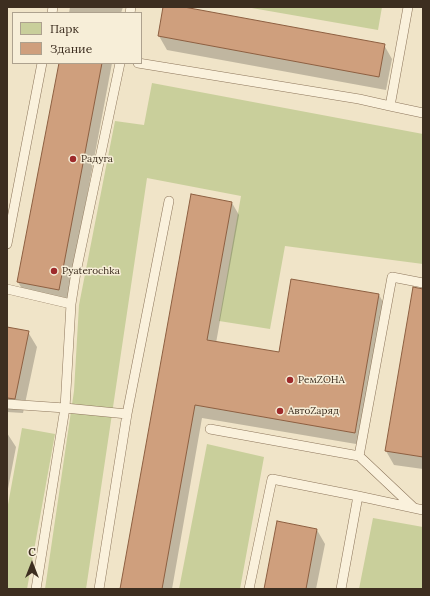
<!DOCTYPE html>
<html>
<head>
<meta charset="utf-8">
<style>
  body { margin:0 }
  #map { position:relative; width:430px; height:596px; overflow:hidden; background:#f0e4c8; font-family:Lora,serif }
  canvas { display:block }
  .frame { position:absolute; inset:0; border:8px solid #3d2e20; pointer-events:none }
  .legend { position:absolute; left:12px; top:12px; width:130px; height:52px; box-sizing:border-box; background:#f7eed8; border:1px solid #ada18e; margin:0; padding:5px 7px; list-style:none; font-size:12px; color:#3d2e20 }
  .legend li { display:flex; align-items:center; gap:8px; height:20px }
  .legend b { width:20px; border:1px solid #ada18e }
  .north { position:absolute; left:12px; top:544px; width:40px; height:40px; -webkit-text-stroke:3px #f7eed8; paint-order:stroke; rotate:0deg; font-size:11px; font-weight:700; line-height:16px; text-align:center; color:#3d2e20 }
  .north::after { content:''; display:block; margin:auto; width:14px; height:18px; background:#3d2e20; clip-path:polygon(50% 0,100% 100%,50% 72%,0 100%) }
</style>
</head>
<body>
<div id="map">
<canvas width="430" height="596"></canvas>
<div class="frame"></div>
<ul class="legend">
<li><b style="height:11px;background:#c9cf9b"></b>Парк</li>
<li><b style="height:11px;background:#cf9f7d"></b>Здание</li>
</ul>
<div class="north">С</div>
</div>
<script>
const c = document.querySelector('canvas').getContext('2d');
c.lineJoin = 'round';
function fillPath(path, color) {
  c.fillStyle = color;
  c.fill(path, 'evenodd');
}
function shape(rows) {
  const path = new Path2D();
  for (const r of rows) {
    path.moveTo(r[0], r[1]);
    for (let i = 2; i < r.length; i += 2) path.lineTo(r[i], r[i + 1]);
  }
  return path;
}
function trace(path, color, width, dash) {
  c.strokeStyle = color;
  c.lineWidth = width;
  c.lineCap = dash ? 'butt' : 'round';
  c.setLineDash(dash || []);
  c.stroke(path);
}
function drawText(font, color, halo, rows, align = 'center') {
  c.font = font + ' Lora,serif';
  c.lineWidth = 3;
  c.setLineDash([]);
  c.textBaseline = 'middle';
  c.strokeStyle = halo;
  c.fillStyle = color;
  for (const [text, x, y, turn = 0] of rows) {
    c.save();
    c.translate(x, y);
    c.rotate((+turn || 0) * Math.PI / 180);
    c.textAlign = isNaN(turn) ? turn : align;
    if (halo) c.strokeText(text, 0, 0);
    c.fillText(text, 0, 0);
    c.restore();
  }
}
fillPath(shape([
  [246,7,382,7,378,30],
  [152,83,423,134,423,264,285,246,270,329,219,321,241,196,147,178,86,589,45,589,74,391,79,305,115,121,144,125],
  [22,428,55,434,27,589,7,589,7,510],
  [207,444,264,457,240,589,179,589],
  [373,518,423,527,423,589,359,589]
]), '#c9cf9b');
fillPath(shape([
  [70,7,123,7,121,13,69,13],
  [164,7,178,7,384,45,392,59,386,90,167,50,159,36],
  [60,63,112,63,67,303,26,296,18,282],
  [232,203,239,215,216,343,280,354,379,295,386,307,362,445,202,418,172,589,121,589],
  [423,314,423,469,394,465,386,451],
  [7,328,28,332,37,347,23,413,7,412],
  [7,433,16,447,7,494],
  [317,530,325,544,316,589,265,589]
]), '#0003');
const building = shape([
  [163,7,184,7,385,44,379,77,158,36,163,7],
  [59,63,102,63,59,290,17,282,59,63],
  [191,194,232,202,207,340,279,352,291,279,379,294,355,433,195,405,162,589,120,589,191,194],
  [413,287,423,289,423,457,385,451,413,287],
  [7,327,29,331,15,399,7,398,7,327],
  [277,521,317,529,306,589,264,589,277,521]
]);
fillPath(building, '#cf9f7d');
trace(building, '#8d5f41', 1);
const lane = shape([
  [52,13,53,7],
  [130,13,131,7],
  [138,63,359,99,390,106,423,113],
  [390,106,408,7],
  [7,244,42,63],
  [7,289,71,304,76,272,120,63],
  [7,404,65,408,127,414],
  [210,429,359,456],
  [413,507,359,456,392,277,423,283],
  [36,589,65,408,71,304],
  [99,589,127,414,169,201],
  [249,589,272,479,358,496,423,510],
  [341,589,358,496]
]);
trace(lane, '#8d765c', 10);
trace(lane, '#faf1dc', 9);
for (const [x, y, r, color] of [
  [73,159,4,"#9e2a2b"],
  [54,271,4,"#9e2a2b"],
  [290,380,4,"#9e2a2b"],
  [280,411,4,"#9e2a2b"]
]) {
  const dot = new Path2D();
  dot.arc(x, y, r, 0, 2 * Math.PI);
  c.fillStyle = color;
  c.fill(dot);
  trace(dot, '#f7eed8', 1.5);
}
drawText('10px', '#3d2e20', '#f7eed8', [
  ["Радуга",81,159],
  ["Pyaterochka",62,271],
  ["РемZОНА",298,380],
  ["АвтоZаряд",288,411]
], 'left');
</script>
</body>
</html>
